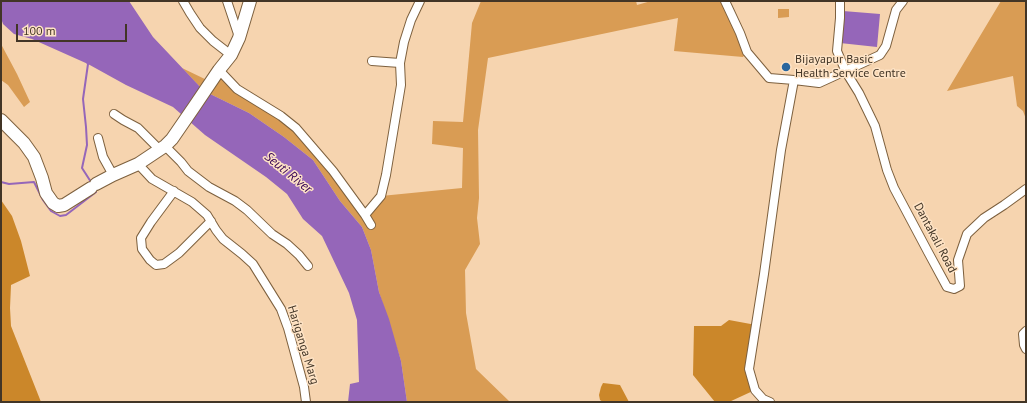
<!DOCTYPE html>
<html>
<head>
<meta charset="utf-8">
<style>
  body { margin:0 }
  #map { position:relative; width:1027px; height:403px; overflow:hidden; background:#f6d4af; font-family:"PT Sans",sans-serif }
  canvas { display:block }
  .frame { position:absolute; inset:0; border:2px solid #423526; pointer-events:none }
  .scale { position:absolute; left:16px; top:24px; width:111px; height:18px; box-sizing:border-box; border:2px solid #423526; border-top:0; padding-left:5px; font-size:12px; line-height:14px; white-space:nowrap; color:#423526; -webkit-text-stroke:3px #fee3c5; paint-order:stroke }
</style>
</head>
<body>
<div id="map">
<canvas width="1027" height="403"></canvas>
<div class="frame"></div>
<div class="scale">100 m</div>
</div>
<script>
const c = document.querySelector('canvas').getContext('2d');
c.lineJoin = 'round';
function fillPath(path, color) {
  c.fillStyle = color;
  c.fill(path, 'evenodd');
}
function shape(rows) {
  const path = new Path2D();
  for (const r of rows) {
    path.moveTo(r[0], r[1]);
    for (let i = 2; i < r.length; i += 2) path.lineTo(r[i], r[i + 1]);
  }
  return path;
}
function trace(path, color, width, dash) {
  c.strokeStyle = color;
  c.lineWidth = width;
  c.lineCap = dash ? 'butt' : 'round';
  c.setLineDash(dash || []);
  c.stroke(path);
}
function drawText(font, color, halo, rows, align = 'center') {
  c.font = font + ' "PT Sans",sans-serif';
  c.lineWidth = 3;
  c.setLineDash([]);
  c.textBaseline = 'middle';
  c.strokeStyle = halo;
  c.fillStyle = color;
  for (const [text, x, y, turn = 0] of rows) {
    c.save();
    c.translate(x, y);
    c.rotate((+turn || 0) * Math.PI / 180);
    c.textAlign = isNaN(turn) ? turn : align;
    if (halo) c.strokeText(text, 0, 0);
    c.fillText(text, 0, 0);
    c.restore();
  }
}
fillPath(shape([
  [481,1,636,1,637,5,651,1,725,1,747,52,743,57,674,51,678,18,488,58,478,130,479,198,477,218,480,244,465,270,466,313,476,369,510,402,407,402,401,361,379,292,371,250,362,227,340,201,313,160,284,137,249,113,204,91,182,68,211,82,219,70,237,89,281,116,365,214,381,196,462,188,463,148,432,144,433,121,463,122,472,23],
  [1001,1,1026,1,1026,119,1023,111,1017,106,1013,76,947,91],
  [778,9,789,9,789,17,778,18],
  [1,44,17,74,30,102,24,107,8,85,1,80]
]), '#d99c54');
fillPath(shape([
  [1,200,12,216,21,241,30,276,11,285,10,308,11,326,41,402,1,402],
  [729,320,756,325,749,369,755,390,729,402,715,402,693,375,694,326,721,326],
  [603,383,620,385,629,402,603,402,600,400,599,395,601,387]
]), '#cb872a');
fillPath(shape([
  [1,1,129,1,153,37,204,91,249,113,284,137,313,160,340,201,362,227,371,250,379,292,389,319,401,361,407,402,348,402,350,384,359,382,357,320,349,293,322,236,303,219,287,194,266,177,205,135,173,107,126,85,88,64,32,39,14,34,3,24,1,18],
  [843,11,880,14,877,47,840,43]
]), '#9566b9');
trace(shape([
  [87,62,88,64,83,99,86,127,87,145,82,168,91,182],
  [1,182,9,184,34,182,43,200,51,211,60,216,66,215,96,192,95,190]
]), '#9566b9', 2);
const street = shape([
  [183,1,190,13,200,28,213,41,231,55],
  [227,1,239,37],
  [725,1,740,33,747,52,769,78,794,80],
  [840,1,840,18,837,51,846,72,859,93,875,126,887,170,894,188,928,252,947,287,954,289,960,286,958,260,967,234,984,218,1004,205,1026,189],
  [372,61,400,63],
  [219,70,237,89,281,116,296,128,333,171,365,215,371,225],
  [114,114,123,120,138,128,160,150],
  [98,138,103,157,113,175],
  [165,146,181,162,188,171,209,187,235,201,247,210,272,234,287,244,299,255,308,266],
  [138,164,152,179,192,202,207,215,216,230,223,239,242,254,253,264,281,309,288,328,304,387,306,402],
  [174,191,151,222,141,238,142,249,150,260,156,265,164,264,179,253,211,221],
  [365,215,381,196,386,175,401,85,400,63,404,42,411,20,420,1],
  [1026,331,1023,334,1024,345,1026,349],
  [770,402,763,399,755,390,749,369,764,274,781,150,794,80,819,83,880,55,886,46,896,10,903,1]
]);
const secondary = shape([
  [1,120,24,143,34,157,42,178,46,193,53,203,58,206,64,205,91,188],
  [96,184,113,175,138,164,165,146,172,139,194,107,219,70,231,55,239,38,250,1]
]);
trace(street, '#7d603e', 10);
trace(secondary, '#7d603e', 14);
trace(street, '#fff', 8);
trace(secondary, '#fff', 12);
for (const [x, y, r, color] of [
  [786,67,5,"#2a669e"]
]) {
  const dot = new Path2D();
  dot.arc(x, y, r, 0, 2 * Math.PI);
  c.fillStyle = color;
  c.fill(dot);
  trace(dot, '#fee3c5', 1.5);
}
drawText('12px', '#423526', '#fee3c5', [
  ["Bijayapur Basic",795,60],
  ["Health Service Centre",795,74]
], 'left');
drawText('12px', '#423526', '#fee3c5', [
  ["Dantakali Road",935,238,62],
  ["Hariganga Marg",303,345,73]
]);
drawText('italic 13px', '#3b0857', '#fee3c5', [
  ["Seuti River",288,173,39]
]);
</script>
</body>
</html>
